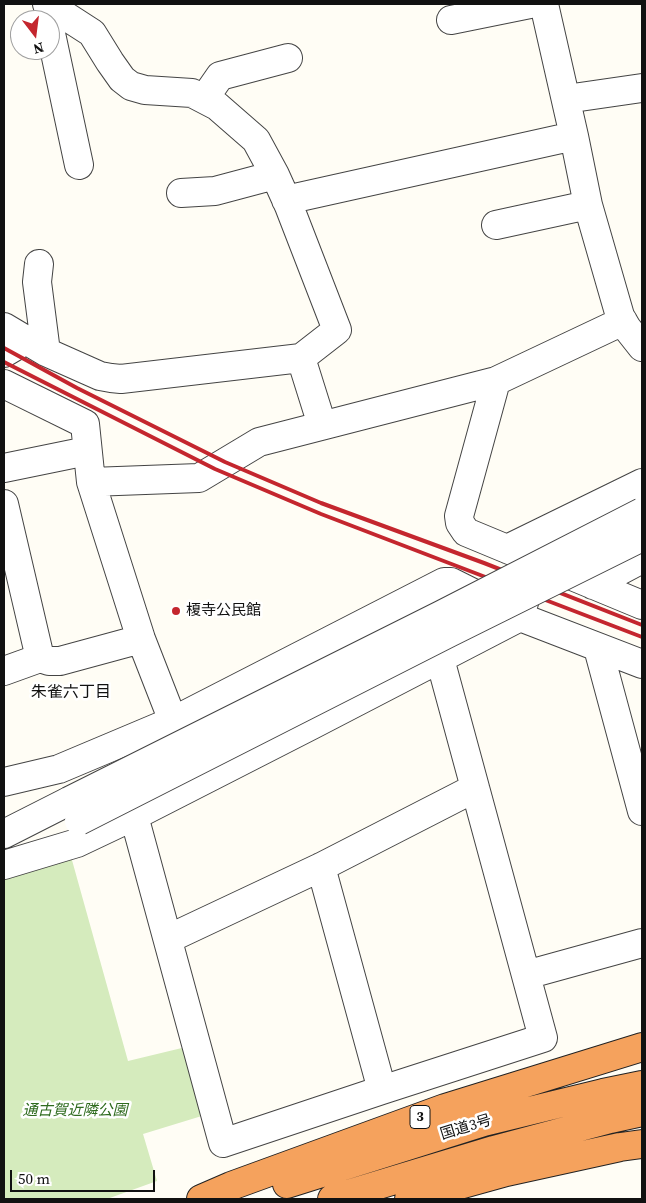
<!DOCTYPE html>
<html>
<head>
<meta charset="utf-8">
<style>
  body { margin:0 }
  #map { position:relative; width:646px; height:1203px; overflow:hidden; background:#fffdf5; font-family:"Source Serif 4",serif }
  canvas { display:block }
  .frame { position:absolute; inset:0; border:5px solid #111; pointer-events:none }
  .north { position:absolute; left:10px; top:10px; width:50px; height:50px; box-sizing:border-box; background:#fff; border:1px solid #a0a0a0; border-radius:50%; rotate:165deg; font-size:14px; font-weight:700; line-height:20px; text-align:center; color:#111 }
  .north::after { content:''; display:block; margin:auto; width:18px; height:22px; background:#c4262e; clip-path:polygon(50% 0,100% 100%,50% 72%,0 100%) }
  .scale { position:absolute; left:10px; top:1170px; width:145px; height:22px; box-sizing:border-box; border:2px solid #111; border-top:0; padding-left:6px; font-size:15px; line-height:18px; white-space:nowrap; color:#111; -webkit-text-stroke:4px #fff; paint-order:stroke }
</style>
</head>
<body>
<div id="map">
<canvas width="646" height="1203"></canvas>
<div class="frame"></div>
<div class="north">N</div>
<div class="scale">50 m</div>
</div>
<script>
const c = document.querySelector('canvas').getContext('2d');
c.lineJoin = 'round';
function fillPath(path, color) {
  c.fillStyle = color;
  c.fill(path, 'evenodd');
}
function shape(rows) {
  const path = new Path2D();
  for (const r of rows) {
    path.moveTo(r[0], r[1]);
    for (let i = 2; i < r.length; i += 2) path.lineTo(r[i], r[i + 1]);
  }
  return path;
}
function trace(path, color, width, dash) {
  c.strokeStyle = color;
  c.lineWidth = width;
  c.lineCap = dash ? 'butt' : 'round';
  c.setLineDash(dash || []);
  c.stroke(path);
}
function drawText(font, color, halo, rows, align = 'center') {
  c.font = font + ' "Source Serif 4","Noto Sans JP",serif';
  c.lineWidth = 5;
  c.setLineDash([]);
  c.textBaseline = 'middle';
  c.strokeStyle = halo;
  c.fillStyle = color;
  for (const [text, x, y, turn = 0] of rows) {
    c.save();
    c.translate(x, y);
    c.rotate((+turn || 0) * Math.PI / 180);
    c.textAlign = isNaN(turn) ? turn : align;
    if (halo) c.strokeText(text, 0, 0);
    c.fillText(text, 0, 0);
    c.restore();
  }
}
fillPath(shape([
  [70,853,128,1061,186,1047,205,1115,143,1134,157,1181,107,1199,4,1199,4,876]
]), '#d5ebbd');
const minor = shape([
  [47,4,92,33,110,62,122,79,131,86,145,90,192,93,217,106,256,140,275,175,289,206,337,330,301,358],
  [544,4,574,136,588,205,620,316,627,328,642,347],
  [451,20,530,4],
  [50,29,79,165],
  [204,99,220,76,288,58],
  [566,99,642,88],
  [181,193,215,191,275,175],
  [286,200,574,136],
  [496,225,588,205],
  [39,264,37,282,46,352],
  [4,327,46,352,100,376,111,378,121,379,301,358,322,425],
  [4,353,26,340],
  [496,381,459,516,460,523,466,532,642,605],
  [4,384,85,424,91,482,141,639,173,721],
  [4,468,87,451],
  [91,482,199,478,259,442,496,381,623,321],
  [4,504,40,658],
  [507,549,642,483],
  [593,585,642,559],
  [525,599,520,617,642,664],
  [598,648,642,811],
  [4,671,40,658,49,661,60,661,141,639],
  [4,782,59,769,173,721,444,582,451,582,497,605],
  [134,816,223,1143,382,1090,543,1038,440,659],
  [4,834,69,801],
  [4,865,77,843,134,816,312,725,520,617],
  [321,867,382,1090],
  [168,939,321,867,475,788],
  [526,975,642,943]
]);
const highway = shape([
  [287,1184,484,1122,603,1093,642,1085],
  [201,1199,231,1186,445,1108,642,1047],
  [332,1199,494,1150,610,1119,642,1112],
  [409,1199,506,1172,620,1147,642,1144]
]);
trace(minor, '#444', 30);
trace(highway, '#222', 30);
trace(minor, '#fff', 28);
trace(highway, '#f5a25d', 28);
trace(shape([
  [4,348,77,388,225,462,321,503,484,563,642,625],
  [4,362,215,469,321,514,642,637]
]), '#c4262e', 4);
const minorBridge = shape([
  [69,801,441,615,642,512],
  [79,821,449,633,642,537]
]);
trace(minorBridge, '#444', 30, []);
trace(minorBridge, '#fff', 28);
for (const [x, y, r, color] of [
  [176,611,5,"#c4262e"]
]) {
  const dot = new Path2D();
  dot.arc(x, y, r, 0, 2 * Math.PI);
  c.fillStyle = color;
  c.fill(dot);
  trace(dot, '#fff', 2);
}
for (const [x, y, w] of [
  [420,1117,20]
]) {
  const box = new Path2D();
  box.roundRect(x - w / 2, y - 11.5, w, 23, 4);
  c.fillStyle = '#fff';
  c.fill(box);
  trace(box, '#111', 1);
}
drawText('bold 14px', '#111', null, [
  ["3",420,1117]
]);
drawText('15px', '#111', '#fff', [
  ["榎寺公民館",186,611]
], 'left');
drawText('italic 15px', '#2f6b1f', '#fff', [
  ["通古賀近隣公園",75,1111]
]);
drawText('15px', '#111', '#fff', [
  ["国道3号",466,1128,-17]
]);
drawText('16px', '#111', '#fff', [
  ["朱雀六丁目",71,693]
]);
</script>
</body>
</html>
